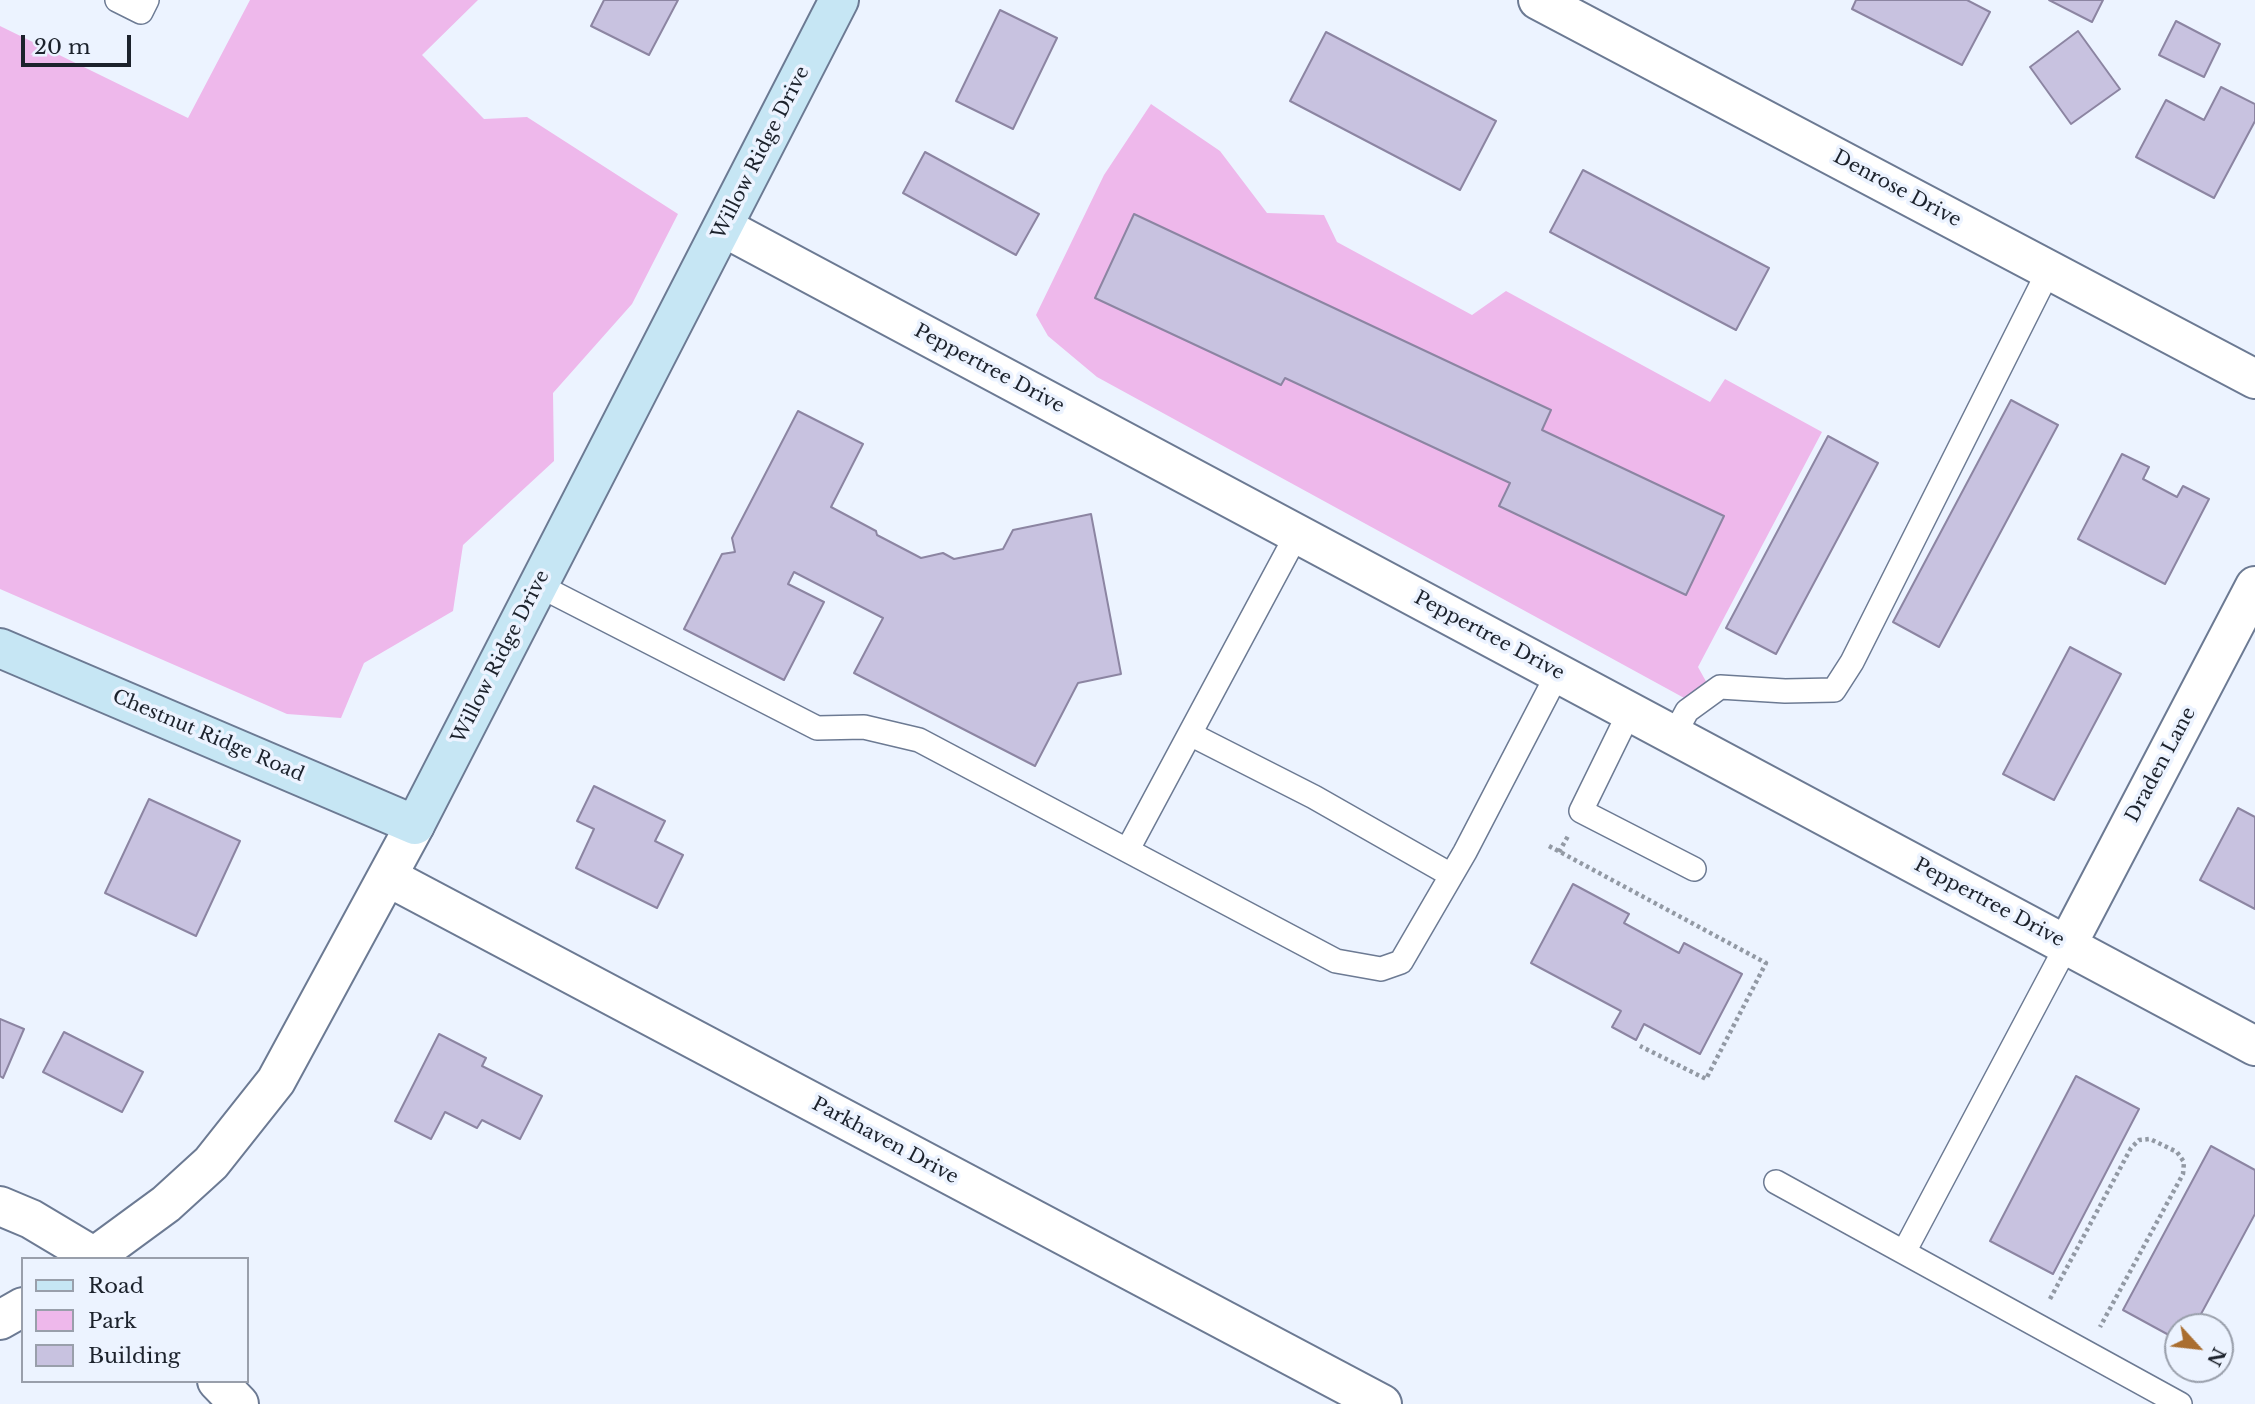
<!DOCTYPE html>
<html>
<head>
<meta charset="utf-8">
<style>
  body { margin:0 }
  #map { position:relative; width:2255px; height:1404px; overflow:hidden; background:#ecf3ff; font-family:"Libre Baskerville",serif }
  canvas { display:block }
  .legend { position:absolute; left:21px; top:1257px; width:228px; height:126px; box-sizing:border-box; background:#ecf3ff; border:2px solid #999fab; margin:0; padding:9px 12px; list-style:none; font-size:21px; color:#1c222c }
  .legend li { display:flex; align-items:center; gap:14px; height:35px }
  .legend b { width:35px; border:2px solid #999fab }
  .north { position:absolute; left:2164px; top:1313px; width:70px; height:70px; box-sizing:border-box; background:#ecf3ff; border:2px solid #999fab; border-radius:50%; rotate:117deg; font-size:19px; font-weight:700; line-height:28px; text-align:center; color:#1c222c }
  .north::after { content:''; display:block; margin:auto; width:24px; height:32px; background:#aa6e30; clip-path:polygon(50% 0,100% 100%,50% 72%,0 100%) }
  .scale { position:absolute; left:21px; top:35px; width:110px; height:32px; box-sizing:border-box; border:4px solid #1c222c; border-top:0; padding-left:9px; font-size:21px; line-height:24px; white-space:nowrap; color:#1c222c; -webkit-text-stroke:5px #ecf3ff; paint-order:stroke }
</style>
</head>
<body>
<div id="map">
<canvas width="2255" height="1404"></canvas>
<ul class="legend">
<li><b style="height:9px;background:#c6e6f4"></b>Road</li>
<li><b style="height:19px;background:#eeb8eb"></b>Park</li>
<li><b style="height:19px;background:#c8c2e0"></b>Building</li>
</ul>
<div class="north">N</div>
<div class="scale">20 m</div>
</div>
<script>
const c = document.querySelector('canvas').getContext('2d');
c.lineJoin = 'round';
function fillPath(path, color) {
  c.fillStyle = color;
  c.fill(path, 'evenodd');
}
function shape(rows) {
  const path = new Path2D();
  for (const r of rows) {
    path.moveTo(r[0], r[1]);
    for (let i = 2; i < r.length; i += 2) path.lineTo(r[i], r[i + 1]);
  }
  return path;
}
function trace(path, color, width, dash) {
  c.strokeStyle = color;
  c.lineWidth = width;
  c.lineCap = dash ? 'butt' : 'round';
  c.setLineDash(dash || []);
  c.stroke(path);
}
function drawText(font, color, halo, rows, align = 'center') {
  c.font = font + ' "Libre Baskerville",serif';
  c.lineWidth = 7;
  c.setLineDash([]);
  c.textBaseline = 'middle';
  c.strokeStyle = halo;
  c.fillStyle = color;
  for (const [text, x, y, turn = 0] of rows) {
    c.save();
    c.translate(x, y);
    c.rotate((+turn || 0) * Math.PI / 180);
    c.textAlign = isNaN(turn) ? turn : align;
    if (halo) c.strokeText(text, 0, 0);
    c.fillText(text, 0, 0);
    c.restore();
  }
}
fillPath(shape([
  [250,0,478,0,422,55,484,119,527,117,678,214,632,304,553,393,554,461,463,545,453,611,364,663,341,718,287,714,0,589,0,26,188,118],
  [1151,104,1220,151,1267,213,1324,215,1337,242,1472,315,1506,291,1710,402,1725,379,1822,432,1698,667,1713,694,1697,705,1097,377,1048,336,1036,315,1104,175]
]), '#eeb8eb');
const building = shape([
  [604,0,678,0,649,55,591,26,604,0],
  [1856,0,1967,0,1990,12,1962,65,1852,9,1856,0],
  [2049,0,2103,0,2092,22,2049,0],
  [1000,10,1057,38,1013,129,956,101,1000,10],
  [2176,21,2220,44,2204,77,2159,55,2176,21],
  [2078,31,2120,89,2071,124,2030,67,2078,31],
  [1326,32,1496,121,1460,190,1290,101,1326,32],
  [2221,87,2255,104,2255,121,2214,198,2136,157,2166,100,2204,120,2221,87],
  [925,152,1039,214,1016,255,903,193,925,152],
  [1583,170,1769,268,1736,330,1550,232,1583,170],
  [1134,214,1551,410,1542,430,1724,516,1686,595,1499,506,1510,483,1285,378,1281,385,1095,298,1134,214],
  [2011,400,2058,425,1939,647,1893,622,2011,400],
  [798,411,863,444,831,507,876,531,877,535,921,558,943,553,954,559,1003,549,1013,530,1091,514,1121,674,1078,683,1035,766,854,673,883,618,794,572,788,584,824,602,784,680,684,629,722,554,735,552,732,538,798,411],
  [1828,436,1878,463,1776,654,1726,628,1828,436],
  [2122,454,2149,467,2143,479,2177,497,2183,486,2209,499,2165,584,2078,539,2122,454],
  [2070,647,2121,674,2054,800,2003,774,2070,647],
  [594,786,665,821,655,841,683,855,657,908,576,868,594,829,577,821,594,786],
  [149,799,240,841,196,936,105,893,149,799],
  [2238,808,2255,817,2255,909,2200,880,2238,808],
  [1573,884,1629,914,1624,923,1679,953,1684,943,1742,974,1700,1054,1644,1024,1636,1040,1612,1027,1621,1011,1531,963,1573,884],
  [0,1019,24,1029,3,1078,0,1076,0,1019],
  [64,1032,143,1072,122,1112,43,1072,64,1032],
  [439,1034,486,1058,482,1066,542,1096,520,1139,482,1120,477,1128,445,1112,431,1139,395,1121,439,1034],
  [2076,1076,2139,1109,2053,1274,1990,1241,2076,1076],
  [2211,1146,2255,1170,2255,1214,2194,1327,2178,1327,2178,1340,2123,1310,2211,1146]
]);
fillPath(building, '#c8c2e0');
trace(building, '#8c85a2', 2);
const lane = shape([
  [117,0,141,12,147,0],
  [538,585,817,728,864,727,919,740,1336,961,1381,969,1401,962,1465,852,1558,673],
  [1630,711,1581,811,1694,869],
  [1190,734,1314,797,1451,875],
  [1674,735,1687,711,1720,687,1785,691,1834,690,1852,662,2049,270],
  [1128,849,1297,534],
  [1776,1182,2180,1404],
  [1904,1252,2067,945]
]);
const street = shape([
  [1538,0,2255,379],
  [723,227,2255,1046],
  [388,877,1382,1404],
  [2067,945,2255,586],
  [0,1206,31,1219,98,1259],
  [91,1259,166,1204,211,1163,276,1081,415,825],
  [0,1320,23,1307],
  [217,1381,239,1404]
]);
const secondary = shape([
  [0,648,415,825,839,0]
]);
trace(lane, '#6c7a93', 26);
trace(street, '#6c7a93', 42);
trace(secondary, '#6c7a93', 42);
trace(shape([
  [1549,846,1766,963,1706,1079,1640,1046],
  [1559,852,1568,836],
  [2050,1299,2131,1148,2139,1140,2150,1139,2177,1152,2184,1162,2183,1174,2100,1327]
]), '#9299a4', 4.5, [3.5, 3.5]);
trace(lane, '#fff', 23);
trace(street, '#fff', 38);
trace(secondary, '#c6e6f4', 38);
drawText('19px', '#1c222c', '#ecf3ff', [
  ["Willow Ridge Drive",761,153,-63],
  ["Denrose Drive",1897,189,28],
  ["Peppertree Drive",989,369,28],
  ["Peppertree Drive",1489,636,28],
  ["Willow Ridge Drive",501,657,-63],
  ["Chestnut Ridge Road",208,736,23],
  ["Draden Lane",2161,765,-62],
  ["Peppertree Drive",1989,903,28],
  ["Parkhaven Drive",885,1141,28]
]);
</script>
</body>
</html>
